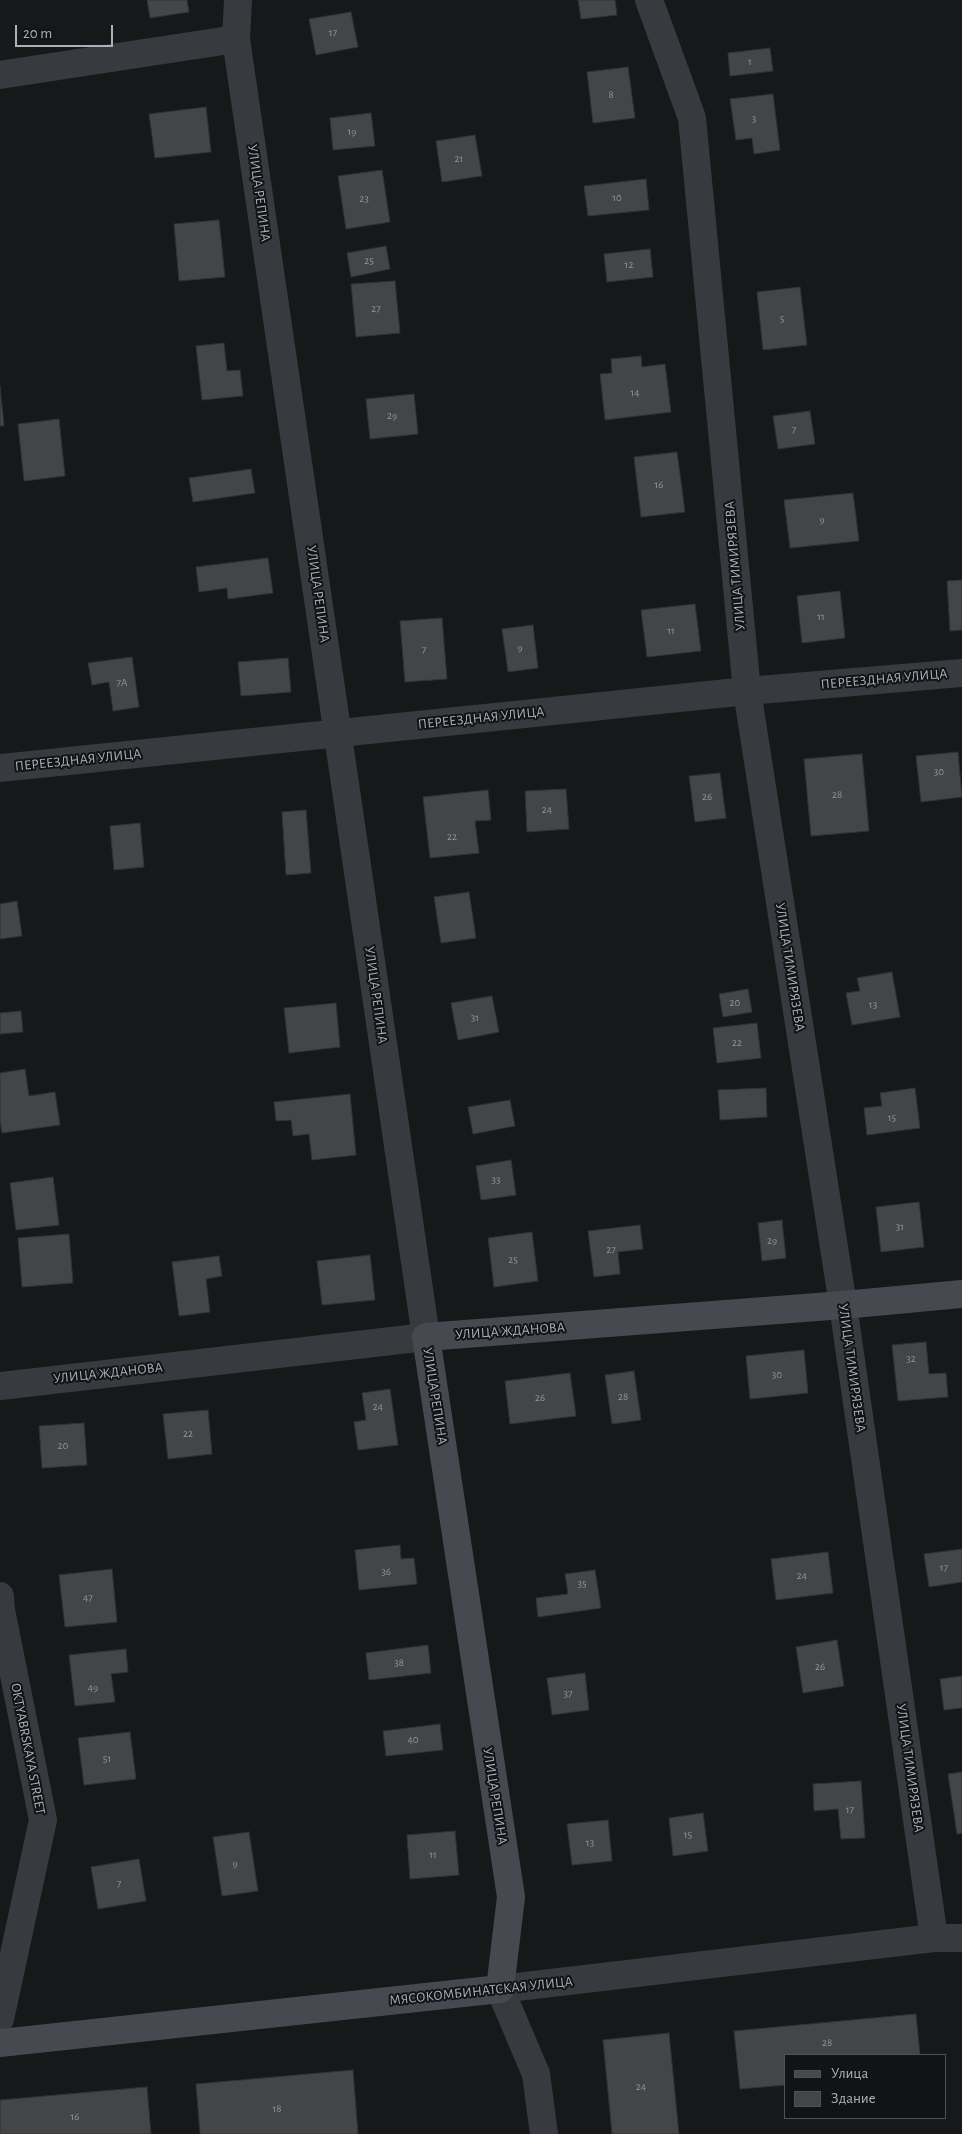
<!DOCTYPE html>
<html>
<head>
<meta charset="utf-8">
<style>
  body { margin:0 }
  #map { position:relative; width:962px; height:2134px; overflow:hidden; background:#171819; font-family:"Alegreya Sans",sans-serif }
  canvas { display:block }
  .legend { position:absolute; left:784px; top:2054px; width:162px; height:65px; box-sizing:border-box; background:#121314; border:1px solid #4e5256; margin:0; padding:6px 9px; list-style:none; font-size:15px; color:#a9b1ba }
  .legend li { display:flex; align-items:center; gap:10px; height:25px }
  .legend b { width:25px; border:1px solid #4e5256 }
  .scale { position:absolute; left:15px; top:25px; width:98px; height:22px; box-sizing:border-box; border:2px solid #a9b1ba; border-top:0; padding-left:6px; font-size:15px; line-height:18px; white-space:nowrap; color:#a9b1ba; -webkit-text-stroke:4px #121314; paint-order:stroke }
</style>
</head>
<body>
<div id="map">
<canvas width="962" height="2134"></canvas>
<ul class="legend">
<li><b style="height:6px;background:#46494f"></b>Улица</li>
<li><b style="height:14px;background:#434649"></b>Здание</li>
</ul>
<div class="scale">20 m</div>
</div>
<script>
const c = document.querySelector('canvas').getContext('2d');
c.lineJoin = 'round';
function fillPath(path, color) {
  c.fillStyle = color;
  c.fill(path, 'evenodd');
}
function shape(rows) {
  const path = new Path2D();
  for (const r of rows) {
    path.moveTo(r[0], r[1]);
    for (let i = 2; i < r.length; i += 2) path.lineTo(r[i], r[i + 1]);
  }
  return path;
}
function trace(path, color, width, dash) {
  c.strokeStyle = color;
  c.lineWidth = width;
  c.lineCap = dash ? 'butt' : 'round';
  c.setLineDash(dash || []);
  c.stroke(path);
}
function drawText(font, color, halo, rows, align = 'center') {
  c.font = font + ' "Alegreya Sans",sans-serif';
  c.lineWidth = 4;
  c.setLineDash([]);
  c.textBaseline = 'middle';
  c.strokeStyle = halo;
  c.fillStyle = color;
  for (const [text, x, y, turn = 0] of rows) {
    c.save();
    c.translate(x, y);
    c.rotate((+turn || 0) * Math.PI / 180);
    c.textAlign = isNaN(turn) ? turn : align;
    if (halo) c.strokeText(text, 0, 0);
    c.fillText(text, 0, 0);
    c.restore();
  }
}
const building = shape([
  [147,0,187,0,189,12,150,18,147,0],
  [578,0,615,0,617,15,581,19,578,0],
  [351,12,358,47,316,55,309,19,351,12],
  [770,48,773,71,730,76,728,53,770,48],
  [628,67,635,118,593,123,587,72,628,67],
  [773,94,780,150,754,154,752,138,736,140,730,99,773,94],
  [206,107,211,152,155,158,149,114,206,107],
  [371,113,375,146,333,150,330,118,371,113],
  [475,135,482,176,442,182,436,141,475,135],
  [382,170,390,222,346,229,338,176,382,170],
  [646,179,649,210,588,216,584,186,646,179],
  [219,220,225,277,179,281,174,224,219,220],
  [386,246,390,269,351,277,347,253,386,246],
  [650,249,653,277,607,282,604,254,650,249],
  [395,281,400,333,356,337,351,284,395,281],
  [800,287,807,345,763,350,757,292,800,287],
  [224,343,227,371,240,370,243,396,202,400,196,346,224,343],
  [641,356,642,367,665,364,671,412,605,420,600,374,612,373,611,359,641,356],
  [0,386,4,426,0,426,0,386],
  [414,394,418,434,370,439,366,399,414,394],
  [810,411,815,444,778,449,773,416,810,411],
  [59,419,65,476,24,481,18,424,59,419],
  [677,452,685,512,641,517,634,457,677,452],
  [251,469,255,493,193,502,189,478,251,469],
  [853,493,859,541,790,548,784,500,853,493],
  [268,558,273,593,228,599,227,588,199,592,196,567,268,558],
  [962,580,962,630,950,631,947,581,962,580],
  [840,591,845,638,802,643,797,596,840,591],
  [695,604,701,651,647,657,641,610,695,604],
  [442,618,447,679,405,682,400,621,442,618],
  [533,625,538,668,508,672,502,629,533,625],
  [132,657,139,707,113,711,109,682,92,685,88,663,132,657],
  [288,658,291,692,241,696,238,662,288,658],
  [958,752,962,797,921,802,916,756,958,752],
  [862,754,869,831,811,836,804,759,862,754],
  [720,773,726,818,695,822,689,776,720,773],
  [566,789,569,829,527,832,525,791,566,789],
  [488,790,491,820,475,821,479,853,430,858,423,797,488,790],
  [306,810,311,873,286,875,282,812,306,810],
  [140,823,144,867,114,870,110,826,140,823],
  [469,892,476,938,441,943,434,897,469,892],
  [17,901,22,936,0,939,0,904,17,901],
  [892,972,900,1017,852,1025,846,993,860,991,857,978,892,972],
  [748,989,752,1012,723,1017,719,994,748,989],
  [492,996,499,1032,458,1040,451,1003,492,996],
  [336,1003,340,1047,289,1053,284,1008,336,1003],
  [21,1011,23,1032,0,1034,0,1013,21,1011],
  [757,1023,761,1058,717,1063,713,1028,757,1023],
  [25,1069,29,1096,55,1092,60,1125,2,1133,0,1120,0,1073,25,1069],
  [766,1088,767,1117,720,1120,718,1090,766,1088],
  [915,1088,920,1128,867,1135,864,1108,882,1106,880,1093,915,1088],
  [350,1094,356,1155,312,1160,309,1134,293,1136,291,1120,276,1121,274,1102,350,1094],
  [510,1100,515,1126,473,1134,468,1107,510,1100],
  [511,1160,516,1195,481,1200,476,1166,511,1160],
  [53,1177,59,1225,16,1230,10,1183,53,1177],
  [919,1202,924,1247,881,1252,876,1207,919,1202],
  [782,1220,786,1258,762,1261,758,1223,782,1220],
  [640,1225,643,1249,618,1252,620,1274,594,1277,588,1231,640,1225],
  [532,1232,538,1281,494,1287,488,1238,532,1232],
  [69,1234,73,1283,22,1287,18,1238,69,1234],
  [370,1255,375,1300,322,1305,317,1261,370,1255],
  [219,1256,222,1276,206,1279,210,1312,179,1316,172,1262,219,1256],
  [926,1342,929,1374,946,1373,948,1397,898,1401,892,1345,926,1342],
  [804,1350,808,1393,750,1399,746,1356,804,1350],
  [634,1371,641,1420,612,1424,605,1375,634,1371],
  [570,1373,576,1416,510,1424,505,1381,570,1373],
  [390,1389,398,1445,358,1450,354,1422,366,1420,362,1393,390,1389],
  [208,1410,212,1454,168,1459,163,1414,208,1410],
  [84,1423,87,1465,42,1468,39,1426,84,1423],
  [400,1545,401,1559,414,1558,417,1584,359,1590,355,1550,400,1545],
  [962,1549,962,1582,929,1587,924,1554,962,1549],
  [828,1552,833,1593,776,1600,771,1559,828,1552],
  [112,1569,117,1622,65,1627,59,1575,112,1569],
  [595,1570,601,1608,538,1617,536,1598,568,1594,565,1574,595,1570],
  [837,1640,844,1686,803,1693,796,1647,837,1640],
  [428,1645,431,1673,369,1680,366,1653,428,1645],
  [126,1649,128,1672,111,1674,115,1702,75,1706,69,1655,126,1649],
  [585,1673,589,1710,552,1715,547,1678,585,1673],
  [962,1676,962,1708,944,1710,940,1679,962,1676],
  [440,1724,443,1750,386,1756,383,1731,440,1724],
  [130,1732,136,1779,84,1785,78,1738,130,1732],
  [962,1772,962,1833,957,1834,948,1774,962,1772],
  [861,1781,865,1838,841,1839,838,1809,814,1811,813,1784,861,1781],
  [703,1813,708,1851,673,1856,669,1818,703,1813],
  [608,1820,612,1861,572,1865,567,1824,608,1820],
  [455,1831,459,1875,410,1879,407,1835,455,1831],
  [249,1832,258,1891,222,1896,213,1837,249,1832],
  [139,1859,146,1901,98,1909,91,1867,139,1859],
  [916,2014,920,2055,786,2055,786,2085,740,2089,734,2031,916,2014],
  [669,2033,679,2134,612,2134,603,2040,669,2033],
  [353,2070,358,2134,200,2134,196,2084,353,2070],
  [147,2087,151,2134,0,2134,0,2100,147,2087]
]);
fillPath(building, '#434649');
trace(building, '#313235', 1);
trace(shape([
  [649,0,692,118,747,691,843,1305,934,1938],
  [0,75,236,39],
  [0,768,747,691,962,673],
  [0,1386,426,1337,236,39,238,0],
  [0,1596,1,1610,43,1820,0,2019],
  [544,2134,536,2074,500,1989,934,1938,962,1938]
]), '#383a3f', 28);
trace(shape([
  [0,2043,500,1989,511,1897,426,1337,843,1305,962,1294]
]), '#46494f', 28);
drawText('11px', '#90969e', null, [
  ["17",333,33],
  ["1",750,62],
  ["8",611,95],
  ["3",754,119],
  ["19",352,132],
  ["21",459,159],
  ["10",617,198],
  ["23",364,199],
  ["25",369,261],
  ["12",629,265],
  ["27",376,309],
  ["5",782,319],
  ["14",635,393],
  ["29",392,416],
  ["7",794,430],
  ["16",659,485],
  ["9",822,520],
  ["11",821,617],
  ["11",671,631],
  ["9",520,648],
  ["7",424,650],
  ["7А",122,683],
  ["30",939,772],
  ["28",837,795],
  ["26",707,797],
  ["24",547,810],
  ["22",452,837],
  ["20",735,1003],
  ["13",873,1005],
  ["31",475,1018],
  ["22",737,1043],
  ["15",892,1118],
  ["33",496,1180],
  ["31",900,1227],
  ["29",772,1241],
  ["27",611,1250],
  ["25",513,1260],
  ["32",911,1359],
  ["30",777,1375],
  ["28",623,1397],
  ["26",540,1398],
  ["24",378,1407],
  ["22",188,1434],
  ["20",63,1446],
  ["17",944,1568],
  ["36",386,1572],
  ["24",802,1576],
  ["35",582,1584],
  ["47",88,1598],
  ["38",399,1663],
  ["26",820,1667],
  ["49",93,1688],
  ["37",568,1694],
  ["40",413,1740],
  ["51",107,1759],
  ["17",850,1810],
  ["15",688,1835],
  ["13",590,1843],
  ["11",433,1855],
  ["9",235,1864],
  ["7",119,1884],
  ["28",827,2043],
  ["24",641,2087],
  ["18",277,2109],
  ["16",75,2117]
]);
drawText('14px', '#a9b1ba', '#121314', [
  ["УЛИЦА РЕПИНА",259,193,82],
  ["УЛИЦА ТИМИРЯЗЕВА",735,566,-95],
  ["УЛИЦА РЕПИНА",318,594,82],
  ["ПЕРЕЕЗДНАЯ УЛИЦА",884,679,-5],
  ["ПЕРЕЕЗДНАЯ УЛИЦА",481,718,-6],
  ["ПЕРЕЕЗДНАЯ УЛИЦА",78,760,-6],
  ["УЛИЦА ТИМИРЯЗЕВА",790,967,81],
  ["УЛИЦА РЕПИНА",376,995,82],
  ["УЛИЦА ЖДАНОВА",510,1331,-4],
  ["УЛИЦА ТИМИРЯЗЕВА",852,1368,82],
  ["УЛИЦА ЖДАНОВА",108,1373,-6],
  ["УЛИЦА РЕПИНА",435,1396,81],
  ["OKTYABRSKAYA STREET",28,1749,79],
  ["УЛИЦА ТИМИРЯЗЕВА",910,1768,82],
  ["УЛИЦА РЕПИНА",495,1796,81],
  ["МЯСОКОМБИНАТСКАЯ УЛИЦА",481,1991,-6]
]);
</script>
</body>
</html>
